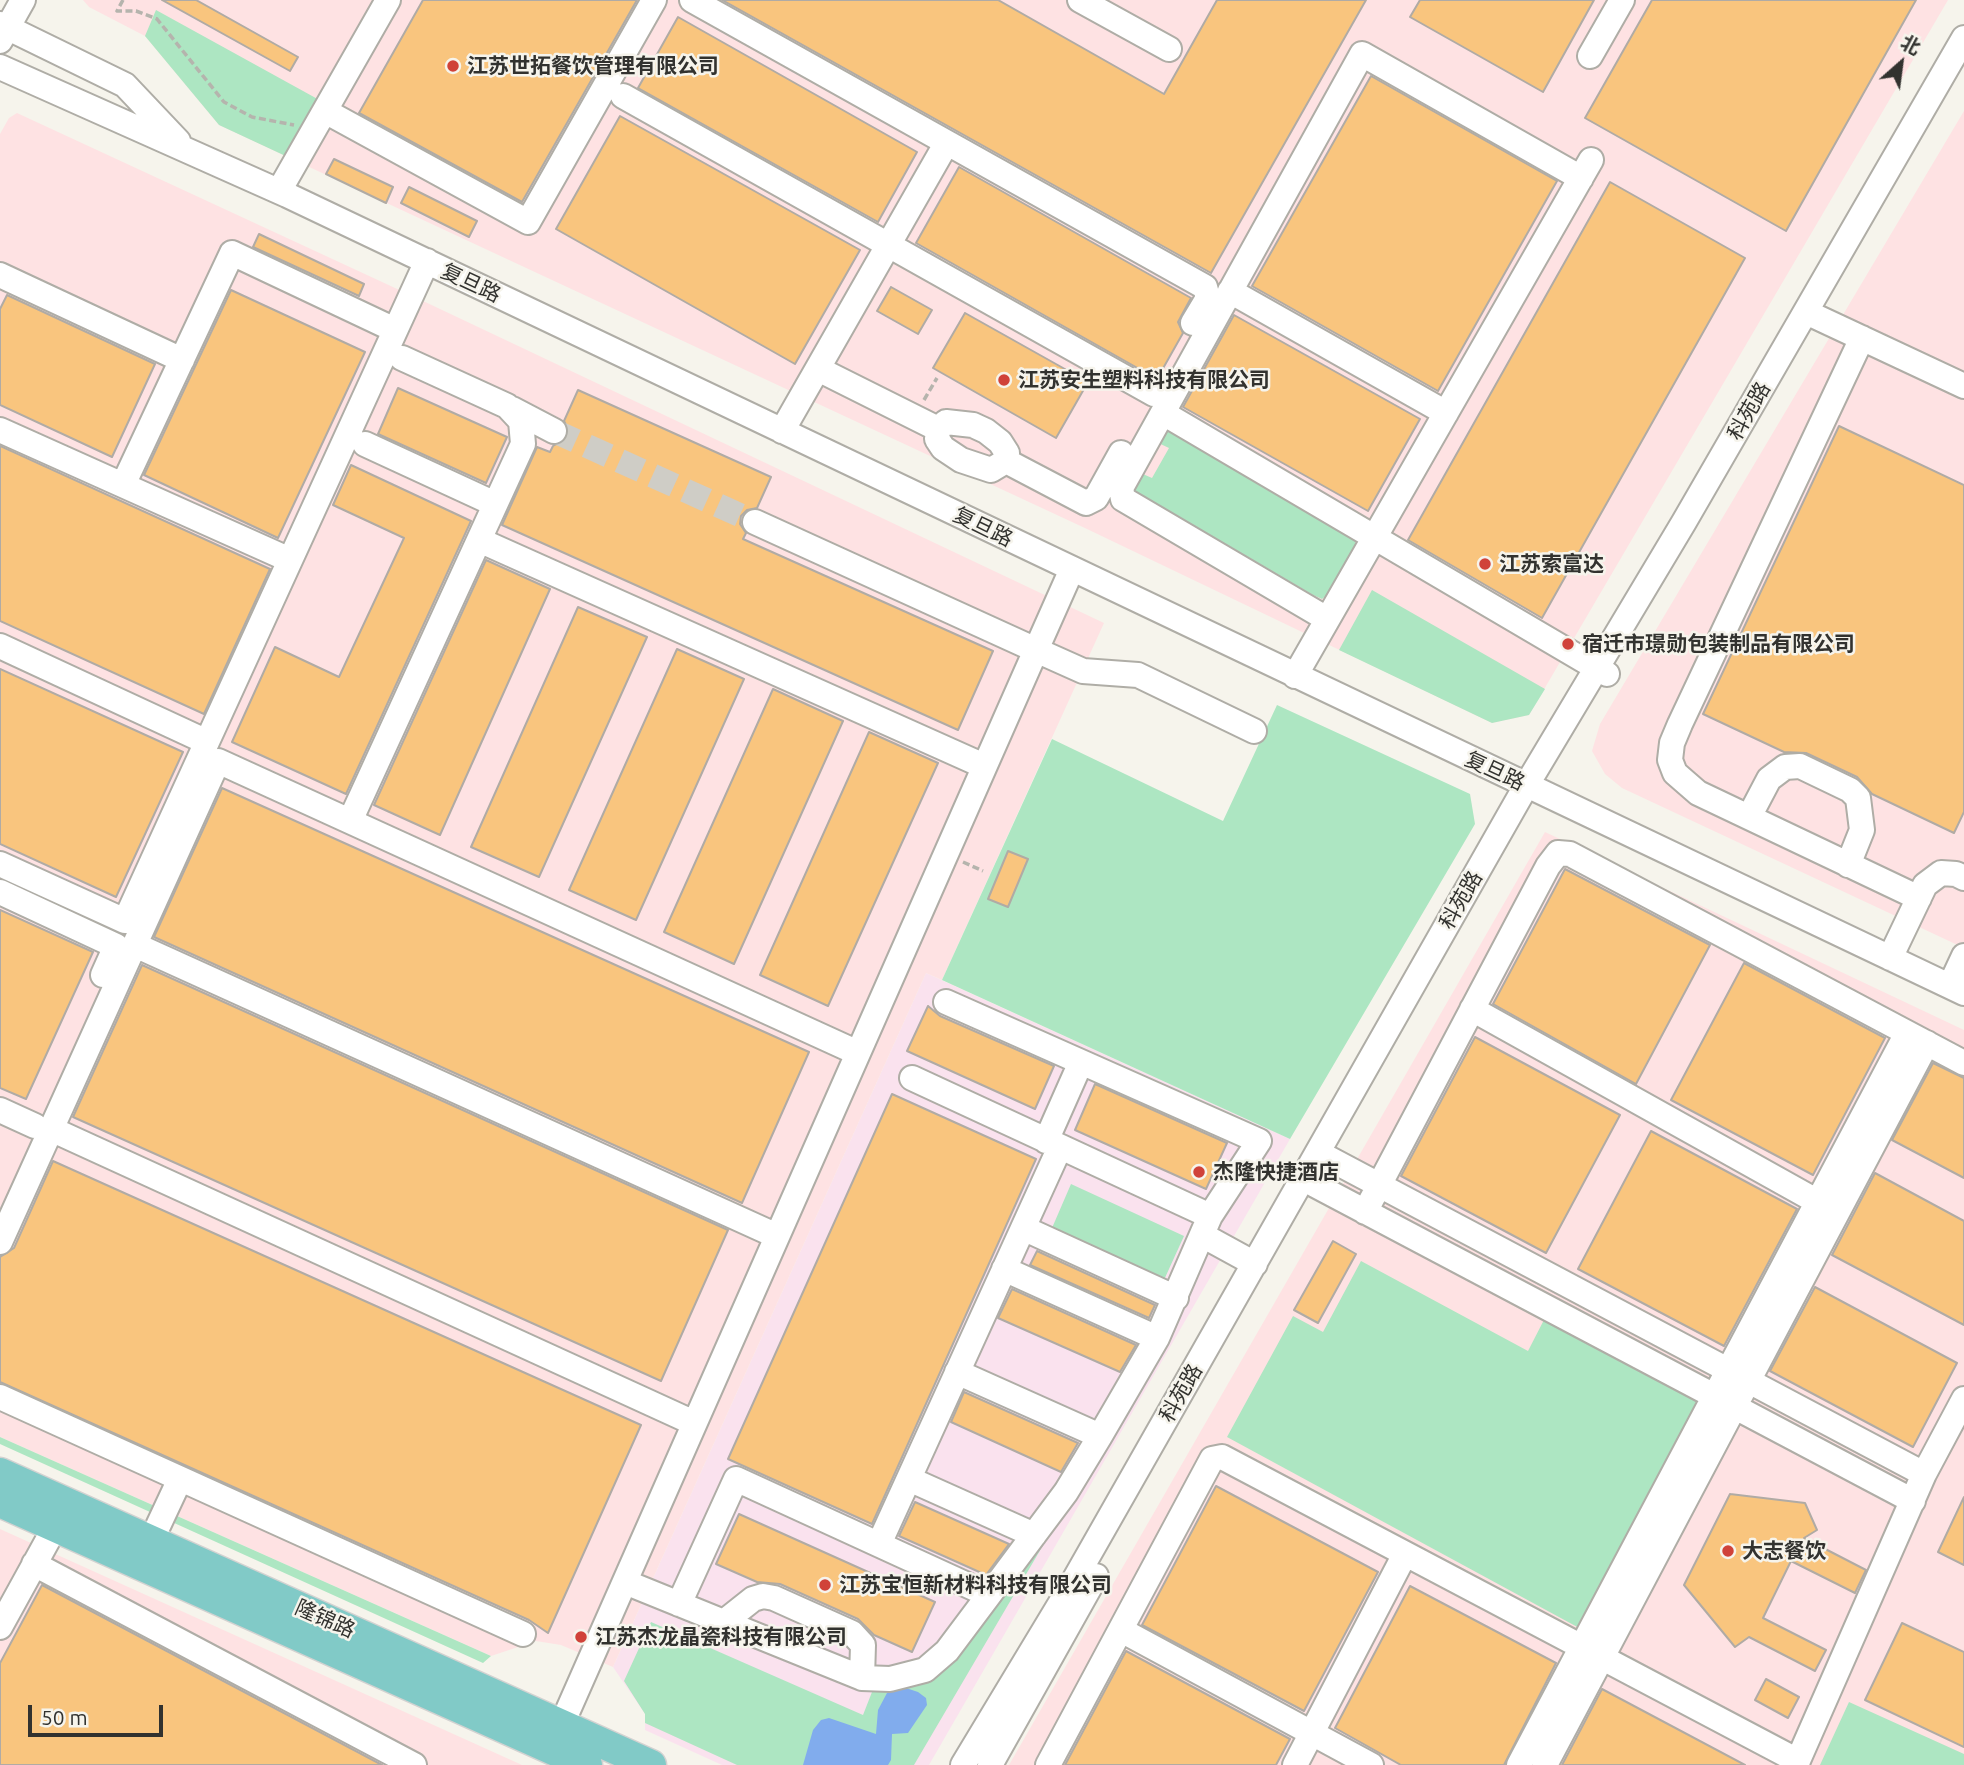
<!DOCTYPE html>
<html>
<head>
<meta charset="utf-8">
<style>
  body { margin:0 }
  #map { position:relative; width:1964px; height:1765px; overflow:hidden; background:#f6f4ec; font-family:Ubuntu,"Noto Sans SC",sans-serif }
  canvas { display:block }
  .north { position:absolute; left:1866px; top:28px; width:70px; height:70px; -webkit-text-stroke:5px #f6f4ec; paint-order:stroke; rotate:28deg; font-size:19px; font-weight:700; line-height:28px; text-align:center; color:#32322f }
  .north::after { content:''; display:block; margin:auto; width:24px; height:32px; background:#32322f; clip-path:polygon(50% 0,100% 100%,50% 72%,0 100%) }
  .scale { position:absolute; left:28px; top:1705px; width:135px; height:32px; box-sizing:border-box; border:4px solid #32322f; border-top:0; padding-left:9px; font-size:21px; line-height:24px; white-space:nowrap; color:#32322f; -webkit-text-stroke:5px #f6f4ec; paint-order:stroke }
</style>
</head>
<body>
<div id="map">
<canvas width="1964" height="1765"></canvas>
<div class="north">北</div>
<div class="scale">50 m</div>
</div>
<script>
const c = document.querySelector('canvas').getContext('2d');
c.lineJoin = 'round';
function fillPath(path, color) {
  c.fillStyle = color;
  c.fill(path, 'evenodd');
}
function shape(rows) {
  const path = new Path2D();
  for (const r of rows) {
    path.moveTo(r[0], r[1]);
    for (let i = 2; i < r.length; i += 2) path.lineTo(r[i], r[i + 1]);
  }
  return path;
}
function trace(path, color, width, dash) {
  c.strokeStyle = color;
  c.lineWidth = width;
  c.lineCap = dash ? 'butt' : 'round';
  c.setLineDash(dash || []);
  c.stroke(path);
}
function drawText(font, color, halo, rows, align = 'center') {
  c.font = font + ' Ubuntu,"Noto Sans SC",sans-serif';
  c.lineWidth = 5;
  c.setLineDash([]);
  c.textBaseline = 'middle';
  c.strokeStyle = halo;
  c.fillStyle = color;
  for (const [text, x, y, turn = 0] of rows) {
    c.save();
    c.translate(x, y);
    c.rotate((+turn || 0) * Math.PI / 180);
    c.textAlign = isNaN(turn) ? turn : align;
    if (halo) c.strokeText(text, 0, 0);
    c.fillText(text, 0, 0);
    c.restore();
  }
}
fillPath(shape([
  [926,973,1290,1139,929,1765,722,1765,645,1730,645,1714,613,1667]
]), '#fae2ee');
fillPath(shape([
  [83,0,1948,0,1529,715,1492,723,1087,529,219,125,145,36,89,7],
  [1964,111,1964,948,1622,788,1605,774,1592,751,1600,724],
  [17,113,421,300,1104,623,942,980,926,973,613,1667,561,1645,536,1641,491,1656,0,1437,0,134,9,118],
  [1545,832,1964,1030,1964,1765,1009,1765],
  [0,1529,522,1765,0,1765]
]), '#fee2e3');
fillPath(shape([
  [156,10,323,102,292,159,219,125,145,36],
  [1161,425,1354,538,1356,544,1328,594,1322,599,1313,595,1130,488,1136,471,1152,478,1169,448,1152,440],
  [1372,590,1545,689,1529,715,1492,723,1339,650],
  [1277,705,1470,794,1475,824,1290,1139,942,980,1052,739,1223,821],
  [1071,1184,1184,1236,1164,1280,1052,1228],
  [1361,1261,1528,1351,1547,1314,1699,1400,1581,1629,1227,1437,1293,1316,1323,1332],
  [0,1437,491,1656,483,1663,0,1444],
  [1059,1510,1062,1513,914,1765,737,1765,645,1723,645,1714,624,1681,651,1622,863,1715,872,1692,938,1676,944,1670],
  [1849,1702,1964,1754,1964,1765,1820,1765]
]), '#ade6c2');
fillPath(shape([
  [903,1687,918,1692,926,1698,927,1705,908,1733,892,1734,891,1760,888,1765,803,1765,813,1730,821,1720,829,1718,876,1734,878,1710,887,1693]
]), '#81aced');
const building = shape([
  [162,0,196,0,298,57,290,71,162,0],
  [423,0,637,0,522,202,359,113,423,0],
  [722,0,998,0,1164,94,1217,0,1366,0,1211,273,722,0],
  [1420,0,1594,0,1543,92,1410,17,1420,0],
  [1652,0,1916,0,1786,231,1585,118,1652,0],
  [678,17,917,152,878,222,638,88,678,17],
  [1371,76,1557,181,1438,391,1252,286,1371,76],
  [620,116,860,250,795,364,556,229,620,116],
  [334,159,393,187,386,203,326,174,334,159],
  [959,167,1191,298,1178,322,1183,333,1157,379,916,243,959,167],
  [1610,182,1745,258,1542,618,1408,540,1610,182],
  [409,187,477,221,469,237,401,203,409,187],
  [259,234,364,284,359,296,253,247,259,234],
  [891,287,932,310,918,334,877,311,891,287],
  [231,290,365,352,278,538,144,475,231,290],
  [7,295,155,364,112,457,0,405,0,309,7,295],
  [965,313,1088,382,1056,438,933,368,965,313],
  [1234,315,1420,419,1368,511,1183,407,1234,315],
  [398,388,507,437,486,483,378,434,398,388],
  [578,390,771,477,757,508,747,510,741,516,740,524,746,533,743,539,993,651,958,730,502,525,537,447,550,452,553,446,567,438,569,430,564,421,578,390],
  [1839,426,1964,485,1964,812,1954,833,1872,794,1857,777,1806,753,1784,752,1703,714,1839,426],
  [0,446,270,569,204,714,0,621,0,446],
  [351,465,471,521,346,794,232,742,275,647,339,677,404,538,333,505,351,465],
  [486,560,550,589,440,835,374,805,486,560],
  [578,607,647,637,539,877,471,847,578,607],
  [677,649,744,679,636,920,569,890,677,649],
  [0,669,183,752,116,897,0,844,0,669],
  [773,689,843,721,734,964,664,932,773,689],
  [869,732,938,763,828,1006,760,975,869,732],
  [222,788,809,1052,742,1203,154,937,222,788],
  [1008,851,1028,859,1008,907,988,899,1008,851],
  [1565,869,1710,945,1636,1084,1493,1004,1565,869],
  [0,910,93,952,26,1099,0,1088,0,910],
  [1744,963,1885,1038,1813,1175,1671,1100,1744,963],
  [142,965,728,1230,661,1381,73,1117,142,965],
  [928,1006,940,1016,1054,1066,1035,1109,907,1051,928,1006],
  [1475,1037,1620,1115,1546,1253,1401,1176,1475,1037],
  [1933,1063,1964,1078,1964,1178,1892,1140,1933,1063],
  [1095,1084,1227,1143,1206,1189,1075,1130,1095,1084],
  [892,1094,1036,1159,872,1524,728,1459,892,1094],
  [1651,1131,1797,1209,1724,1346,1578,1269,1651,1131],
  [53,1161,641,1425,548,1633,529,1620,0,1382,0,1257,14,1248,53,1161],
  [1875,1173,1964,1221,1964,1325,1832,1255,1875,1173],
  [1333,1241,1356,1254,1318,1323,1294,1310,1333,1241],
  [1037,1251,1155,1305,1149,1318,1030,1265,1037,1251],
  [1815,1287,1957,1363,1913,1447,1770,1371,1815,1287],
  [1012,1289,1136,1345,1120,1372,998,1318,1012,1289],
  [964,1392,1078,1443,1061,1472,951,1422,964,1392],
  [1216,1486,1378,1572,1304,1711,1142,1625,1216,1486],
  [1730,1494,1805,1503,1817,1530,1804,1538,1866,1570,1855,1593,1791,1561,1763,1618,1826,1650,1815,1671,1749,1637,1735,1647,1684,1585,1730,1494],
  [1964,1497,1964,1565,1938,1552,1964,1497],
  [915,1502,1009,1544,986,1575,899,1536,915,1502],
  [739,1514,935,1602,912,1652,874,1635,858,1619,780,1584,757,1582,716,1564,739,1514],
  [42,1585,382,1765,0,1765,0,1663,42,1585],
  [1410,1586,1556,1663,1504,1765,1401,1765,1335,1728,1410,1586],
  [1902,1623,1964,1652,1964,1747,1865,1700,1902,1623],
  [1126,1651,1290,1739,1276,1765,1065,1765,1126,1651],
  [1766,1679,1799,1697,1788,1718,1755,1700,1766,1679],
  [1602,1689,1745,1765,1562,1765,1602,1689]
]);
fillPath(building, '#f9c57e');
trace(building, '#b0aba5', 2);
trace(shape([
  [554,431,755,522]
]), '#cfcdc6', 24, [24, 12]);
const minor = shape([
  [692,0,1205,287,1208,298,1193,323],
  [1080,0,1169,49],
  [0,24,125,85,178,141],
  [0,41,23,0],
  [1590,56,1622,0],
  [0,67,287,195,1964,993],
  [623,96,1154,394],
  [325,111,528,222,654,0],
  [279,191,388,0],
  [0,275,182,360],
  [1230,291,1446,413],
  [1806,312,1964,386],
  [1862,338,1680,724,1672,743,1670,760,1675,773,1698,793,1919,898],
  [818,369,938,429],
  [512,409,554,431],
  [1163,413,1607,674],
  [946,422,973,425,986,431,1000,442,1007,453,1006,461,991,470,961,460,943,448,937,439,938,429,946,422],
  [0,430,290,560],
  [782,431,946,144],
  [365,444,495,504],
  [1006,461,1086,503,1096,498,1121,453],
  [123,485,232,253,395,330],
  [479,540,984,766],
  [1072,569,1036,650,1083,671,1138,675,1254,731],
  [1327,619,1123,499,1121,488,1362,54,1581,178],
  [0,646,207,742],
  [1295,676,1591,160],
  [1749,817,1769,779,1785,767,1800,766,1850,790,1858,798,1862,830,1848,865],
  [350,821,523,444,521,421,507,406,402,358],
  [0,864,125,921,427,261],
  [0,892,116,946,103,975],
  [135,945,777,1236],
  [1890,958,1925,885,1941,873,1956,874,1964,878],
  [1950,986,1964,956],
  [946,1002,1259,1141,1210,1216,1157,1338,1100,1436,957,1372],
  [1472,1009,1818,1202],
  [912,1078,1210,1216],
  [0,1110,35,1126],
  [51,1129,694,1423],
  [1046,1141,1081,1062],
  [1330,1159,1924,1474],
  [1315,1185,1913,1501],
  [1365,1212,1548,866,1558,853,1570,854,1964,1063],
  [1023,1228,1176,1298],
  [1202,1235,1255,1264],
  [0,1242,218,761,858,1053],
  [1004,1269,1157,1338],
  [0,1397,523,1634],
  [909,1479,1034,1535],
  [151,1541,180,1479],
  [879,1544,1060,1147],
  [34,1564,414,1765],
  [625,1582,862,1678,890,1679,925,1670,947,1651,989,1595,1066,1492,1100,1436],
  [679,1604,736,1479,989,1595],
  [724,1622,753,1599,763,1596,774,1598,852,1633,863,1645,862,1678],
  [0,1627,55,1527],
  [1121,1630,1371,1765],
  [554,1742,1036,650,755,522],
  [963,1765,1068,1591,1526,786,1684,522,1964,38],
  [990,1765,1096,1576],
  [1048,1765,1212,1459,1222,1457,1798,1761],
  [1295,1765,1405,1554],
  [1519,1765,1907,1033],
  [1545,1765,1927,1043],
  [1796,1765,1924,1474,1964,1399]
]);
const major = shape([
  [0,1473,651,1765],
  [0,1502,587,1765]
]);
trace(minor, '#afada6', 28);
trace(major, '#d2d2d1', 33);
trace(shape([
  [123,0,117,11,136,11,157,19,224,102,252,117,294,125],
  [924,400,937,378],
  [963,862,983,871]
]), '#b5b4ad', 3.5, [7, 3.5]);
trace(minor, '#fff', 24);
trace(major, '#81cac7', 30);
for (const [x, y, r, color] of [
  [453,66,7,"#d04239"],
  [1004,380,7,"#d04239"],
  [1485,564,7,"#d04239"],
  [1568,644,7,"#d04239"],
  [1199,1172,7,"#d04239"],
  [1728,1551,7,"#d04239"],
  [825,1585,7,"#d04239"],
  [581,1637,7,"#d04239"]
]) {
  const dot = new Path2D();
  dot.arc(x, y, r, 0, 2 * Math.PI);
  c.fillStyle = color;
  c.fill(dot);
  trace(dot, '#f6f4ec', 2.5);
}
drawText('bold 21px', '#32322f', '#f6f4ec', [
  ["江苏世拓餐饮管理有限公司",467,66],
  ["江苏安生塑料科技有限公司",1018,380],
  ["江苏索富达",1499,564],
  ["宿迁市璟勋包装制品有限公司",1582,644],
  ["杰隆快捷酒店",1213,1172],
  ["大志餐饮",1742,1551],
  ["江苏宝恒新材料科技有限公司",839,1585],
  ["江苏杰龙晶瓷科技有限公司",595,1637]
], 'left');
drawText('21px', '#32322f', '#f6f4ec', [
  ["复旦路",471,283,25],
  ["科苑路",1749,411,-60],
  ["复旦路",983,527,26],
  ["复旦路",1495,771,25],
  ["科苑路",1461,900,-60],
  ["科苑路",1181,1393,-60],
  ["隆锦路",325,1619,24]
]);
</script>
</body>
</html>
